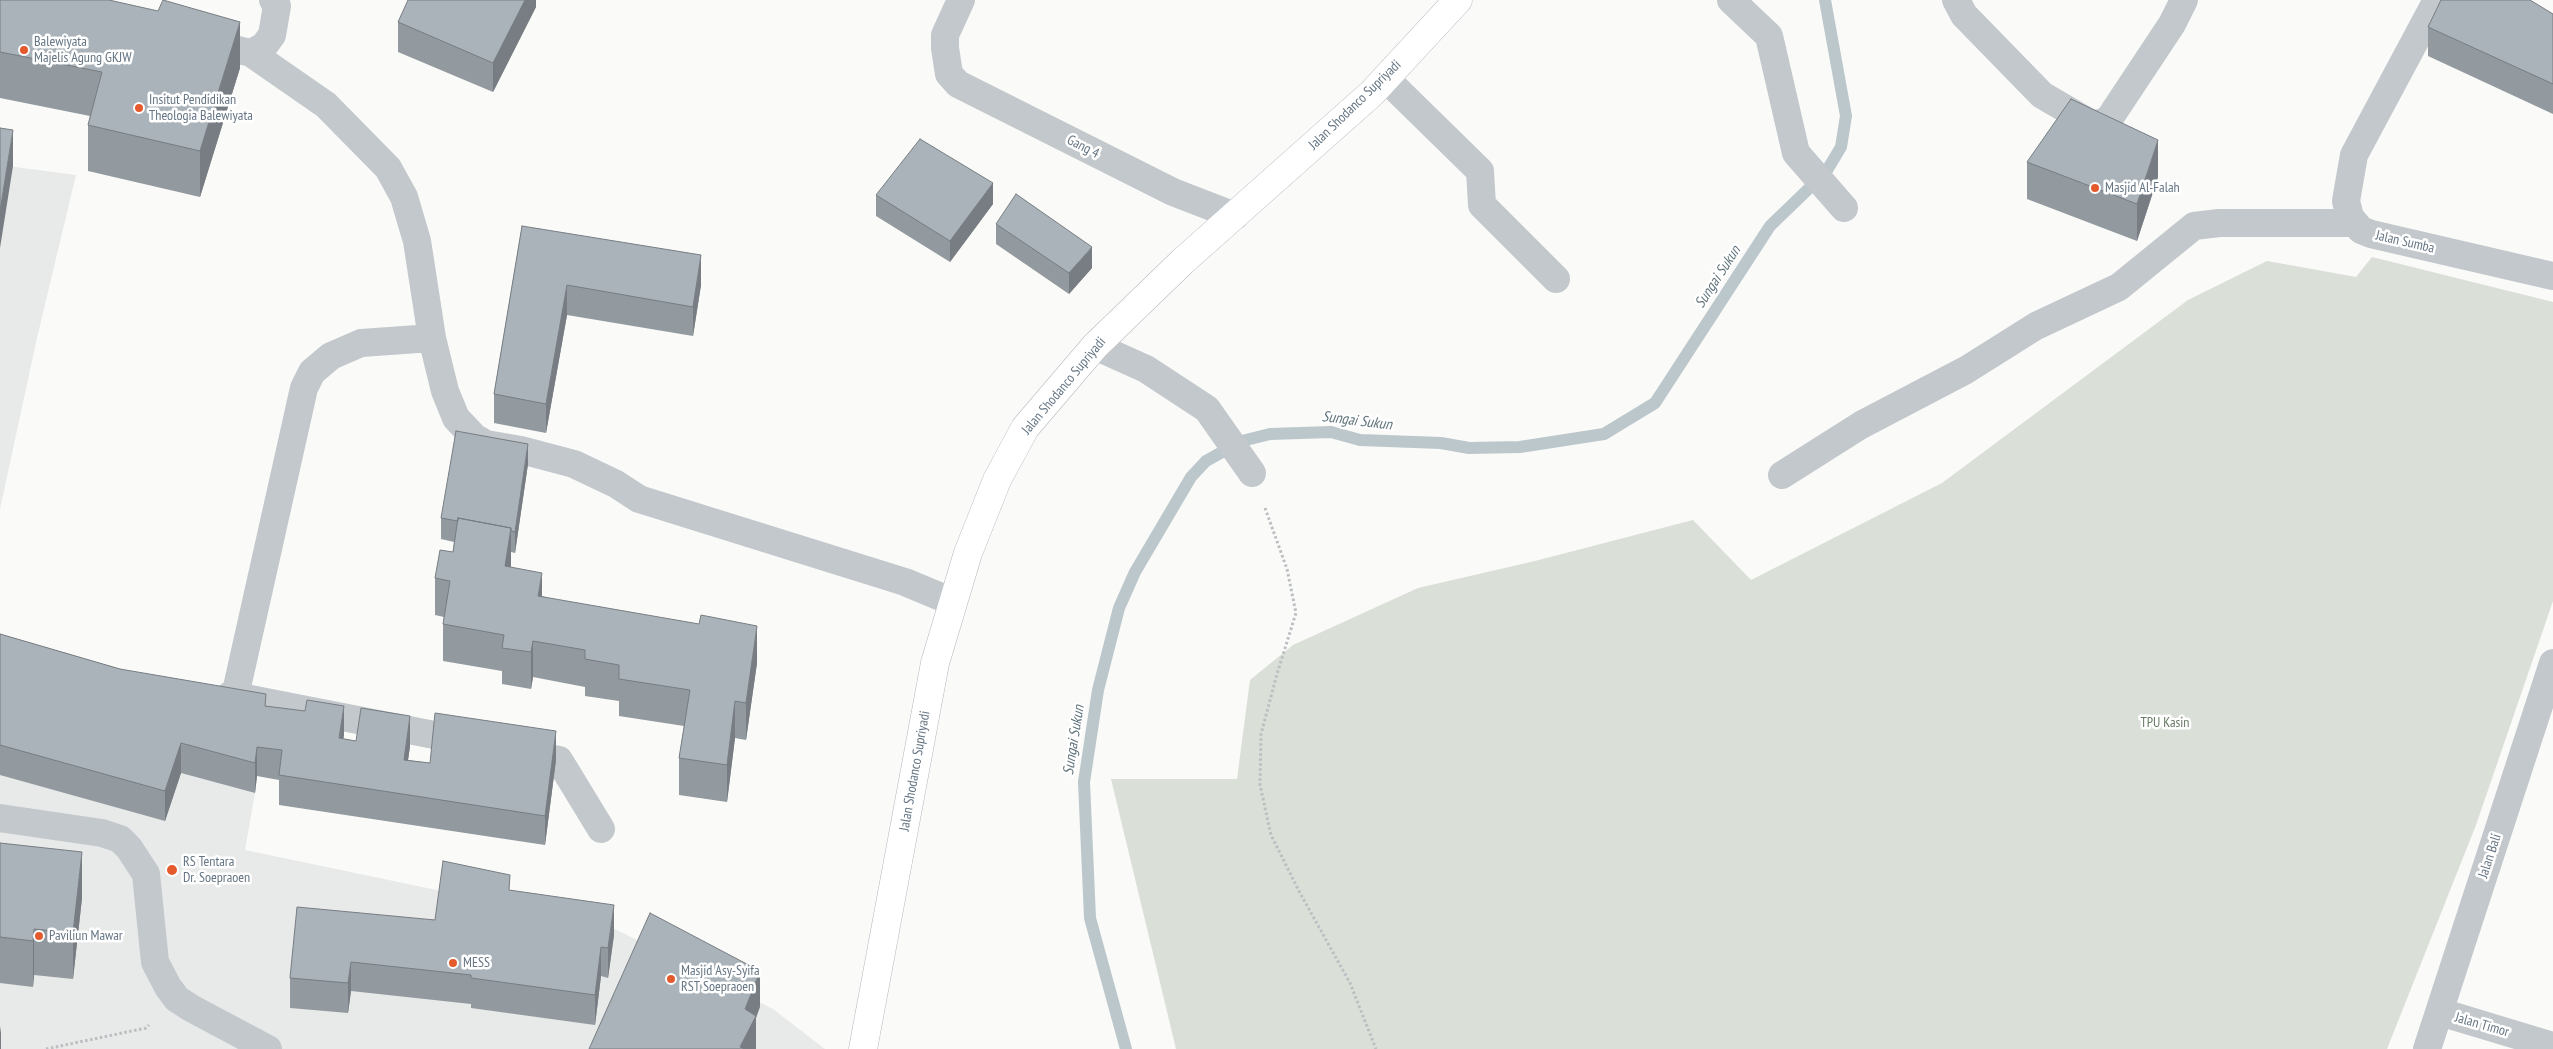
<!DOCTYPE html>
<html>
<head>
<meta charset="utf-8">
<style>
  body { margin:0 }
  canvas { display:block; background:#fafaf8 }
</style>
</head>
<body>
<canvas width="2553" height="1049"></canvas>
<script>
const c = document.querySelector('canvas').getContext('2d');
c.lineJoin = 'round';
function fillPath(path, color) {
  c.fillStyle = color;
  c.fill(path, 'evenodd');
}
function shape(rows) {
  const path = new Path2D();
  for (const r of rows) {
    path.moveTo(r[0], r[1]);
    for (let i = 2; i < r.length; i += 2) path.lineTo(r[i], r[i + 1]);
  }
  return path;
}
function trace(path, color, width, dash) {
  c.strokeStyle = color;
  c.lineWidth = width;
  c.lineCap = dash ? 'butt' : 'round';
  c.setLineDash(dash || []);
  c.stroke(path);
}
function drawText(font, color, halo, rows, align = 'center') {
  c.font = font + ' "PT Sans Narrow",sans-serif';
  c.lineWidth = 5;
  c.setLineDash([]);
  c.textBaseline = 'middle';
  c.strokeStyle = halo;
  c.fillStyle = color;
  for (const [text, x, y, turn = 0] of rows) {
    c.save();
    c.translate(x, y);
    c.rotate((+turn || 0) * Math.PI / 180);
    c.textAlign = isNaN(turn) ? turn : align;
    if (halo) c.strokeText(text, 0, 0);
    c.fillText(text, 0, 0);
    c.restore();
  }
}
fillPath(shape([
  [0,165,76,175,37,338,0,509],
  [0,724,255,793,245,850,609,926,773,1009,825,1049,0,1049]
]), '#e8e9e9');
fillPath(shape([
  [2372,257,2553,302,2553,601,2476,825,2387,1049,1176,1049,1111,779,1237,779,1250,680,1293,645,1418,588,1535,561,1693,520,1751,580,1942,483,2188,300,2267,261,2356,277]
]), '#dadfd7');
trace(shape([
  [1126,1049,1090,918,1084,782,1098,690,1119,608,1135,572,1191,477,1206,461,1242,441,1270,434,1331,432,1360,440,1441,443,1469,448,1520,447,1604,434,1655,403,1770,226,1826,172,1841,147,1846,116,1825,0]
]), '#bcc7cc', 12);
const major = shape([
  [863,1049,935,663,968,553,997,480,1025,428,1095,346,1183,261,1372,93,1458,0]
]);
trace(major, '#b5babe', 29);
trace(shape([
  [1265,508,1287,569,1296,613,1277,674,1261,734,1260,785,1271,835,1300,893,1350,983,1376,1049],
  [46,1049,146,1028,149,1025]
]), '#bbbfc2', 3, [2.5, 2.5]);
trace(shape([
  [961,0,945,35,945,48,949,74,958,84,1173,192,1235,216],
  [1731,0,1769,36,1796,153,1844,208],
  [1956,0,1964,15,2042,95,2090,123,2099,124,2109,119,2172,24,2184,0],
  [2437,0,2354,155,2346,201,2350,217,2361,230,2371,234,2553,276],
  [205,42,251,53,326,105,388,168,404,197,417,241,432,338,445,391,456,418,474,437,486,444,521,450,574,464,616,484,639,499,905,582,953,602],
  [251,53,264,46,272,35,277,6,273,0],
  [1385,78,1480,171,1482,205,1556,279],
  [1095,346,1146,369,1207,409,1252,473],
  [1782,475,1861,425,1966,370,2036,326,2119,287,2194,226,2219,223,2354,223],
  [230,695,470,742],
  [235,696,304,388,312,372,331,356,361,343,432,338],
  [519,752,559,760,601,829],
  [0,818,102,833,120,839,129,848,146,874,155,962,168,987,177,999,191,1008,268,1049],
  [2440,1012,2553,1046],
  [2427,1049,2553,663]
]), '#c3c8cc', 28);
trace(major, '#fff', 28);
fillPath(shape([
  [0,0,240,68,200,197,88,171,88,125,90,116,0,98],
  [536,0,536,7,493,92,398,52,398,22],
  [2553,14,2553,114,2428,56,2428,27],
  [2027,162,2158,177,2137,241,2027,199],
  [876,195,993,204,950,262,876,216],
  [996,224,1092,268,1069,294,996,244],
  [522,226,701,285,693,336,567,315,546,433,494,423,494,394],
  [528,464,515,553,511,552,511,567,542,596,757,663,746,740,735,738,727,802,679,795,679,758,684,726,619,716,619,701,585,696,585,687,533,677,531,689,502,684,502,671,443,661,443,624,444,617,435,615,435,578,453,552,454,542,441,539,441,518],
  [0,634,120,669,266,706,344,735,343,739,356,741,410,746,408,760,430,763,556,760,545,845,279,805,279,780,257,776,255,793,181,773,165,821,0,775],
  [0,843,82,898,73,979,34,975,33,987,0,983],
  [510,890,614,935,608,978,601,976,595,1025,471,1008,471,1004,351,991,348,1013,290,1008,290,978]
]), '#929a9f');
fillPath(shape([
  [525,0,536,0,536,7,493,92,493,63],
  [240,22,240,68,200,197,200,151],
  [13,130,13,166,0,248,0,211],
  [2158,140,2158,177,2137,241,2137,204],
  [993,183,993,204,950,262,950,241],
  [1092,247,1092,268,1069,294,1069,273],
  [701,255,701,285,693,336,693,307],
  [567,285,567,315,546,433,546,404],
  [528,444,528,464,515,553,515,532],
  [511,528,511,564,505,603,505,566],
  [542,573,542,609,538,596],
  [757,626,757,663,746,740,746,703],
  [533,641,533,677,531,689,531,652],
  [735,701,735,738,727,802,727,765],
  [344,706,344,735,339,768,339,738],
  [410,716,410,746,404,789,404,760],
  [556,731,556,760,545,845,545,816],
  [181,743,181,773,165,821,165,791],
  [257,747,257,776,255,793,255,763],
  [82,852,82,898,73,979,73,933],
  [614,905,614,935,608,978,608,948],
  [34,929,34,975,33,987,33,941],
  [601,947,601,976,595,1025,595,995],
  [351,962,351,991,348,1013,348,983],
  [760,971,760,1007,756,1018,756,1049,740,1049,745,1009],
  [1,1026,1,1049,0,1049,0,1033]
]), '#777d82');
const building = shape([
  [0,0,109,0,158,11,163,0,240,22,200,151,88,125,102,72,0,52,0,0],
  [408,0,525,0,493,63,398,22,408,0],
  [2441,0,2530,0,2553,14,2553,84,2428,27,2441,0],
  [2071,99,2158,140,2137,204,2027,162,2071,99],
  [0,128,13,130,0,211,0,128],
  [920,139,993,183,950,241,876,195,920,139],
  [1016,194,1092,247,1069,273,996,224,1016,194],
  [522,226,701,255,693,307,567,285,546,404,494,394,522,226],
  [456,431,528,444,515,532,511,531,511,528,458,518,458,521,441,518,456,431],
  [458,518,511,528,505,566,542,573,538,596,699,624,701,615,757,626,746,703,735,701,727,765,679,758,690,690,619,679,619,665,585,659,585,650,533,641,531,652,502,648,504,635,443,624,450,581,435,578,440,550,453,552,458,518],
  [0,634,120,669,266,694,265,706,305,711,307,700,344,706,339,738,356,741,361,708,410,716,404,760,430,763,435,713,556,731,545,816,279,775,282,750,257,747,255,763,181,743,165,791,0,745,0,634],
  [0,843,82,852,73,933,34,929,33,941,0,937,0,843],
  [443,861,510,875,509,890,614,905,608,948,601,947,595,995,471,978,471,975,351,962,348,983,290,978,297,907,435,920,443,861],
  [650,913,760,971,745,1009,756,1016,740,1047,745,1049,589,1049,650,913]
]);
fillPath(building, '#aab3b9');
trace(building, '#777d82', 1);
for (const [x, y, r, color] of [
  [24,50,5,"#e55a2d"],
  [139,108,5,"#e55a2d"],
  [2095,188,5,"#e55a2d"],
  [172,870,6,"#e55a2d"],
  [39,936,5,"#e55a2d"],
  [453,963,5,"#e55a2d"],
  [671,979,5,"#e55a2d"]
]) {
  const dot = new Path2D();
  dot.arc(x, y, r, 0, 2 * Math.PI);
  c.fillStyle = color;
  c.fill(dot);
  trace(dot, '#fff', 2);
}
drawText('14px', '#657583', '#fff', [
  ["Balewiyata",34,42],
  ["Majelis Agung GKJW",34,58],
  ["Insitut Pendidikan",149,100],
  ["Theologia Balewiyata",149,116],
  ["Masjid Al-Falah",2105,188],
  ["RS Tentara",183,862],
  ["Dr. Soepraoen",183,878],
  ["Paviliun Mawar",49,936],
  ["MESS",463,963],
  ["Masjid Asy-Syifa",681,971],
  ["RST Soepraoen",681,987]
], 'left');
drawText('14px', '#657583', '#fff', [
  ["Jalan Shodanco Supriyadi",1355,105,-44],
  ["Gang 4",1083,147,27],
  ["Jalan Sumba",2405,242,13],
  ["Jalan Shodanco Supriyadi",1064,386,-50],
  ["Jalan Shodanco Supriyadi",915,771,-80],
  ["Jalan Bali",2490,856,-72],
  ["Jalan Timor",2482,1025,16]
]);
drawText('14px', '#677a64', '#fff', [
  ["TPU Kasin",2165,723]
]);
drawText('italic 15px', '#60747c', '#fff', [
  ["Sungai Sukun",1718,277,-57],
  ["Sungai Sukun",1357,421,7],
  ["Sungai Sukun",1074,740,-81]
]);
</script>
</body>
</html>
